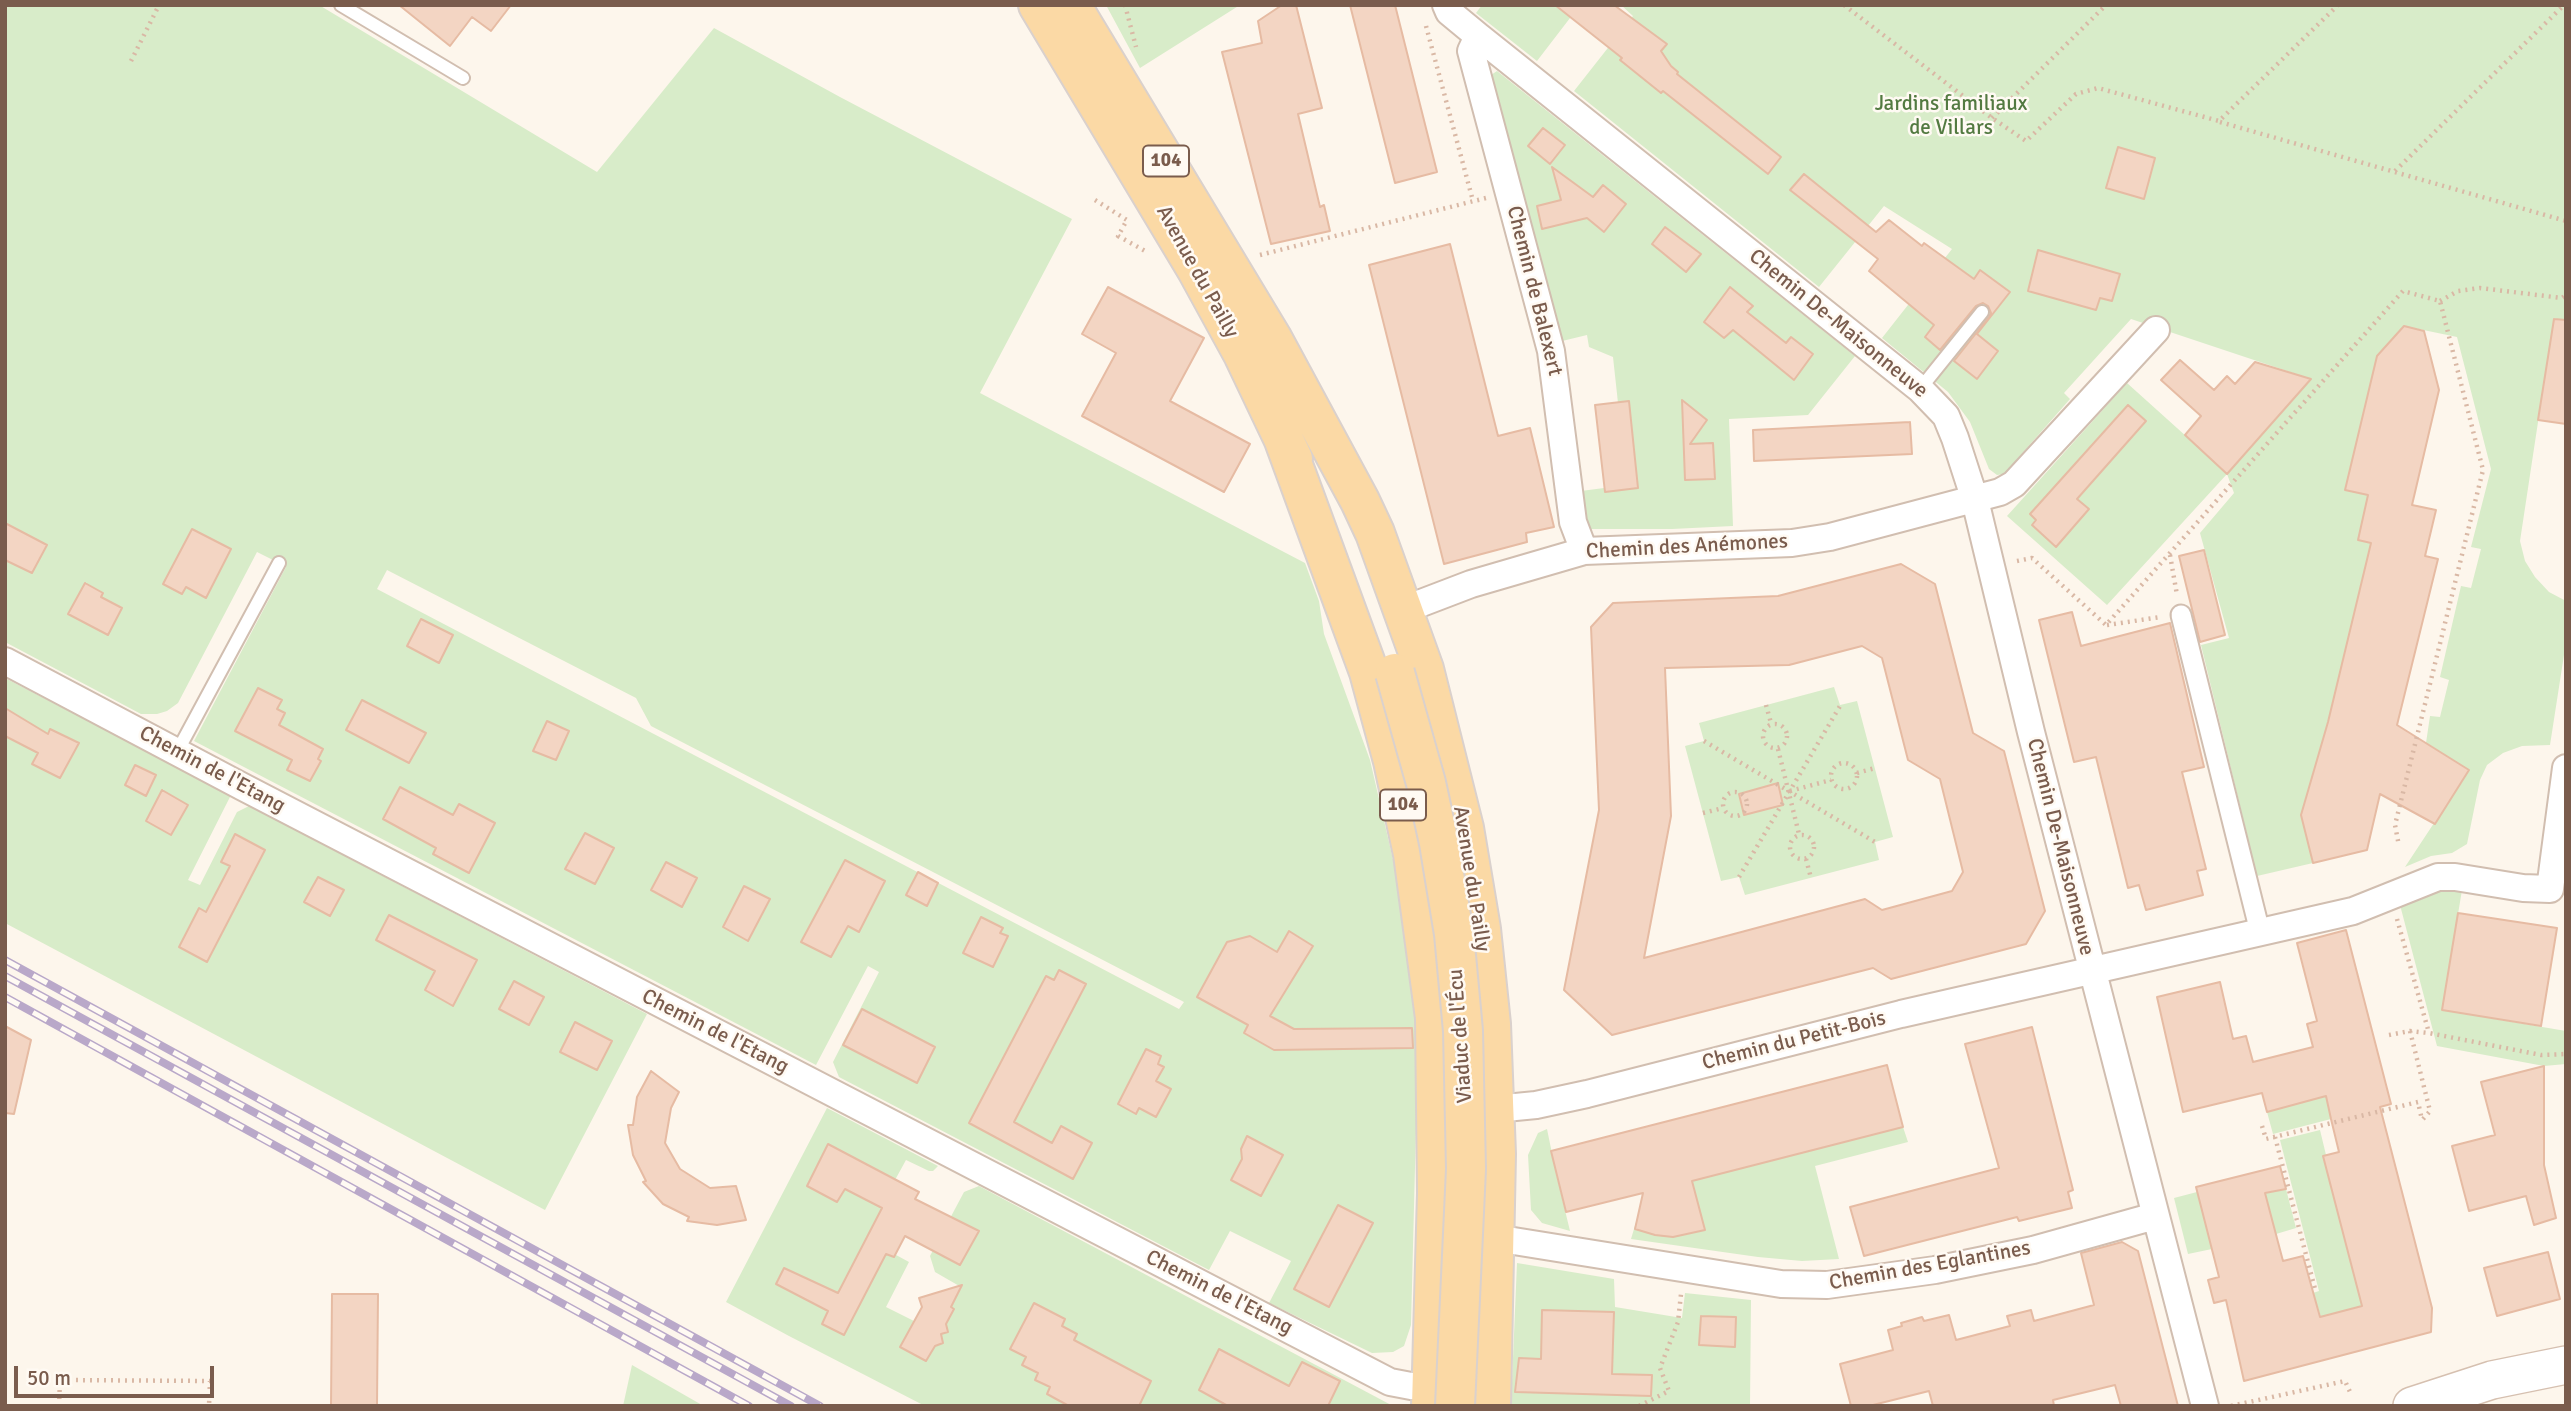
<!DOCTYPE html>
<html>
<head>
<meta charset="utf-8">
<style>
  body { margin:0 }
  #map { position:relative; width:2571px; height:1411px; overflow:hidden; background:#fdf6ec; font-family:Signika,sans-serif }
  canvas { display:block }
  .frame { position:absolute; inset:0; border:7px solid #7a5c4d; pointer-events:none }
  .scale { position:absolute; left:14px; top:1366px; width:200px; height:32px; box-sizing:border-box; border:4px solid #7a5c4d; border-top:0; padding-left:9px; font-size:21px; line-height:24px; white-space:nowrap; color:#7a5c4d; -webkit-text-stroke:5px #fffaf3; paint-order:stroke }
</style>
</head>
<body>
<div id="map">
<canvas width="2571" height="1411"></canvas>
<div class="frame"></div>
<div class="scale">50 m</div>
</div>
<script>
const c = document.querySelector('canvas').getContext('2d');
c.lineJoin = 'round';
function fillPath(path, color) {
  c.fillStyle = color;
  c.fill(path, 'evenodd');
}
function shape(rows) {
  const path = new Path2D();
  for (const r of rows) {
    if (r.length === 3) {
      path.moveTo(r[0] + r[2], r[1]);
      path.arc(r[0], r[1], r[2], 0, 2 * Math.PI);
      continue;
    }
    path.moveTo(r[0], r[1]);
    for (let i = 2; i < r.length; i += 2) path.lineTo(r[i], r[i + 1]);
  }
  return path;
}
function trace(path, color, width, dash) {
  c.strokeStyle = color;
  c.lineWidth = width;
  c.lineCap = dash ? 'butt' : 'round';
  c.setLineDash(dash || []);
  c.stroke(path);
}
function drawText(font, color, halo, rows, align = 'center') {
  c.font = font + ' Signika,sans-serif';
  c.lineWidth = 5;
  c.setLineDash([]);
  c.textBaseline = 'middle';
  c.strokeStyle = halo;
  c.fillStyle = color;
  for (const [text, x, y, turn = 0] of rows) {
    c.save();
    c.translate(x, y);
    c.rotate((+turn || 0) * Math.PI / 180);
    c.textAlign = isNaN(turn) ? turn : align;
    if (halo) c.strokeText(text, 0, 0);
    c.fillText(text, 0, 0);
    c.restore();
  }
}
fillPath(shape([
  [5,5,319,5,597,172,714,28,840,97,1072,219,980,393,1305,563,1319,601,1324,634,1370,760,1404,907,1418,1049,1411,1325,1404,1346,1393,1352,1372,1353,1269,1303,1291,1261,1230,1231,1209,1270,839,1077,833,1062,879,972,868,966,816,1065,194,741,286,567,279,563,257,552,178,703,167,711,157,714,141,714,5,642],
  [387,570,636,698,651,726,1184,1002,1179,1009,377,589],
  [1106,5,1240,5,1140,68],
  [1482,5,1580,5,1537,61,1476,13],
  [1621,5,2566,5,2566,325,2553,323,2520,541,2525,561,2535,577,2549,592,2566,601,2566,642,2550,745,2522,746,2503,753,2487,765,2480,780,2467,844,2452,853,2431,856,2405,867,2469,770,2426,743,2430,716,2440,717,2449,680,2440,677,2461,586,2471,588,2481,549,2471,547,2491,469,2457,337,2404,326,2377,356,2345,489,2368,495,2358,540,2371,543,2328,722,2301,815,2313,863,2257,876,2201,645,2229,638,2200,533,2234,493,2227,474,2107,605,2007,516,2127,383,2227,473,2311,379,2131,319,2064,393,2070,399,2004,474,1997,475,1989,469,1970,422,1948,392,1882,338,1952,249,1884,206,1819,287,1574,91,1633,16],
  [1497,71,1855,356,1808,415,1729,419,1733,526,1672,529,1589,529,1582,521,1581,491,1604,488,1605,492,1638,488,1629,402,1618,403,1613,357,1589,347,1587,335,1558,342,1488,77],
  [5,678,231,795,188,880,200,885,237,812,249,806,647,1014,545,1210,5,923],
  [1834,687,1840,705,1857,701,1893,837,1875,842,1879,860,1745,895,1739,877,1721,881,1685,746,1704,741,1699,723],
  [2442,889,2462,890,2442,1010,2566,1031,2566,1064,2544,1066,2437,1046,2400,905],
  [2326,1096,2331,1119,2273,1134,2267,1112],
  [827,1108,938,1166,933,1171,929,1171,906,1160,895,1180,875,1204,900,1218,885,1249,909,1262,886,1307,940,1334,948,1332,946,1324,951,1307,961,1287,935,1272,930,1256,964,1192,979,1186,1393,1406,925,1406,789,1336,726,1302],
  [1903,1127,1908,1142,1815,1166,1839,1259,1802,1261,1758,1257,1631,1239,1642,1202,1651,1191],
  [1547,1129,1556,1173,1570,1231,1542,1223,1531,1210,1528,1155,1538,1133],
  [2320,1130,2326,1155,2323,1156,2362,1306,2321,1317,2313,1293,2319,1291,2280,1140],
  [2286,1189,2296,1228,2276,1234,2265,1193],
  [2197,1192,2212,1249,2188,1254,2174,1198],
  [1517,1263,1614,1279,1615,1307,1682,1318,1685,1293,1751,1300,1750,1406,1511,1406],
  [632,1365,702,1405,703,1406,623,1406]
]), '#d8ecc9');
const building = shape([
  [399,5,511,5,491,31,472,17,450,46,399,5],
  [1282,5,1296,5,1322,108,1298,114,1320,207,1324,205,1330,231,1271,244,1222,52,1262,43,1258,21,1282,5],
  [1350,5,1395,5,1437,172,1395,183,1350,5],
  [1555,5,1614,5,1667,44,1661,51,1671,66,1678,72,1677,74,1781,157,1768,174,1663,91,1661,93,1620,60,1622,58,1555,5],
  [1543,128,1565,145,1550,164,1528,146,1543,128],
  [2118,147,2155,158,2144,199,2106,188,2118,147],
  [1552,167,1593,197,1603,185,1626,204,1604,232,1587,218,1542,229,1537,206,1561,200,1552,167],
  [1804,174,1876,232,1889,220,1922,246,1924,243,1974,279,1980,270,2010,292,1977,334,1998,351,1977,379,1954,361,1989,317,1991,313,1988,306,1983,303,1976,306,1940,350,1925,337,1934,325,1869,271,1878,259,1790,190,1804,174],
  [1665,227,1701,254,1686,272,1652,244,1665,227],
  [1450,244,1498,436,1530,428,1554,527,1526,533,1527,542,1444,564,1369,265,1450,244],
  [2038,250,2120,274,2112,301,2100,298,2096,310,2028,291,2038,250],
  [1108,287,1204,338,1170,401,1250,444,1224,492,1082,416,1116,353,1082,334,1108,287],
  [1730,287,1753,306,1747,312,1786,343,1791,337,1813,354,1794,380,1733,330,1724,338,1704,322,1730,287],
  [2554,319,2566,320,2566,424,2538,420,2554,319],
  [2404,326,2424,331,2439,390,2412,505,2436,510,2425,556,2438,559,2397,725,2469,770,2435,824,2380,794,2367,850,2313,863,2301,815,2328,722,2371,543,2358,540,2368,495,2345,490,2377,356,2404,326],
  [2180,360,2214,390,2227,376,2235,384,2255,362,2311,379,2227,474,2185,435,2201,416,2161,380,2180,360],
  [1682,400,1707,420,1690,444,1713,443,1715,479,1685,480,1682,400],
  [1629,401,1638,488,1605,492,1595,405,1629,401],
  [2128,405,2146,421,2077,499,2089,509,2056,547,2032,525,2036,520,2030,514,2128,405],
  [1910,422,1912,454,1754,461,1753,430,1910,422],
  [5,523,47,545,32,573,5,560,5,523],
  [192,529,231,549,206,598,186,587,182,594,163,584,192,529],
  [2204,550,2225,635,2200,642,2179,556,2204,550],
  [1901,564,1935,584,1973,733,2004,751,2045,911,2026,944,1891,979,1873,968,1612,1035,1564,990,1599,810,1591,627,1613,603,1778,596,1901,564],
  [1862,646,1882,658,1908,760,1940,779,1963,872,1952,891,1882,910,1865,899,1644,958,1671,816,1665,668,1789,665,1862,646],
  [85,583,103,593,101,597,122,608,108,635,68,614,85,583],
  [2072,612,2081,646,2170,623,2204,767,2182,772,2206,869,2197,871,2203,895,2146,910,2139,885,2128,888,2096,757,2074,762,2039,620,2072,612],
  [421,619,453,635,439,663,407,646,421,619],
  [258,688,282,700,277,709,285,713,279,725,323,749,318,759,321,761,310,781,287,770,292,760,235,731,258,688],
  [362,700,426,733,409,763,346,730,362,700],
  [5,708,48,734,50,729,79,743,60,778,32,764,38,753,5,736,5,708],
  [547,721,569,731,556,760,533,751,547,721],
  [135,765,156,775,146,796,125,785,135,765],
  [1778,783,1783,805,1744,815,1739,794,1778,783],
  [400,787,453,815,459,804,495,823,469,873,433,854,436,848,383,819,400,787],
  [162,790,188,805,171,835,146,821,162,790],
  [585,833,614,848,595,884,565,869,585,833],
  [235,834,265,850,207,962,179,947,199,908,206,912,230,866,221,862,235,834],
  [845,860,885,881,859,932,848,926,831,957,801,942,845,860],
  [666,862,697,878,682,907,651,890,666,862],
  [918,872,938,883,927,906,906,895,918,872],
  [318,877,344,890,330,916,304,902,318,877],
  [744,886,770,899,748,941,723,927,744,886],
  [2458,913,2557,928,2541,1026,2442,1010,2458,913],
  [389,915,477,960,453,1006,425,990,435,971,376,940,389,915],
  [981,917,1003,928,1000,933,1008,936,993,967,963,953,981,917],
  [2346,930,2391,1104,2380,1107,2432,1308,2431,1332,2244,1381,2226,1300,2214,1303,2208,1280,2219,1277,2196,1187,2280,1166,2286,1189,2265,1193,2283,1261,2303,1256,2320,1317,2362,1306,2323,1156,2339,1152,2331,1119,2326,1096,2267,1112,2262,1093,2183,1112,2157,997,2220,982,2233,1039,2246,1036,2253,1062,2313,1047,2307,1024,2317,1021,2297,943,2346,930],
  [1289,931,1313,946,1270,1016,1294,1029,1412,1028,1413,1048,1274,1050,1244,1033,1248,1025,1197,997,1227,942,1250,936,1277,952,1289,931],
  [1059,970,1086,984,1014,1122,1052,1143,1061,1126,1092,1143,1073,1179,969,1123,1046,976,1054,980,1059,970],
  [514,981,544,997,529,1025,499,1009,514,981],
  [862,1009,935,1047,917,1083,843,1045,862,1009],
  [575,1022,612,1041,597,1070,560,1052,575,1022],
  [5,1026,31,1040,14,1114,5,1113,5,1026],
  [2032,1027,2073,1190,2068,1192,2072,1208,2019,1221,2017,1217,1864,1256,1850,1207,1999,1168,1965,1044,2032,1027],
  [1146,1049,1161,1056,1158,1064,1164,1067,1156,1081,1171,1089,1156,1117,1139,1108,1136,1114,1118,1104,1146,1049],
  [1887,1065,1903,1127,1692,1181,1705,1230,1673,1237,1655,1235,1635,1229,1643,1193,1566,1212,1551,1151,1887,1065],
  [2544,1066,2544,1165,2556,1218,2534,1225,2526,1196,2469,1211,2452,1146,2495,1135,2481,1082,2544,1066],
  [651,1071,679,1092,671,1108,665,1143,680,1169,710,1188,736,1186,746,1220,717,1225,687,1221,689,1217,663,1204,643,1182,646,1181,633,1155,628,1125,633,1125,637,1097,651,1071],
  [1247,1136,1283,1155,1261,1196,1231,1180,1242,1159,1241,1149,1247,1136],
  [828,1144,919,1192,915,1199,979,1231,960,1265,905,1236,894,1257,886,1254,844,1335,822,1324,828,1311,776,1284,784,1268,838,1293,882,1208,845,1189,837,1202,807,1186,828,1144],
  [1338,1205,1373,1223,1329,1307,1294,1289,1338,1205],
  [2122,1242,2138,1251,2178,1406,2121,1406,2115,1385,2053,1400,2054,1406,1933,1406,1929,1391,1869,1406,1851,1406,1840,1364,1893,1350,1888,1330,1902,1326,1901,1323,1922,1317,1924,1321,1949,1315,1956,1340,2010,1326,2007,1316,2031,1310,2034,1321,2094,1305,2081,1253,2122,1242],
  [2548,1252,2560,1299,2497,1316,2484,1268,2548,1252],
  [962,1285,951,1307,954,1309,946,1324,948,1332,941,1334,943,1343,935,1346,926,1361,900,1347,922,1307,919,1298,962,1285],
  [332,1294,378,1294,377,1406,331,1406,332,1294],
  [1034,1303,1065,1319,1062,1326,1077,1334,1074,1340,1151,1381,1139,1406,1069,1406,1047,1394,1050,1387,1035,1380,1038,1373,1022,1365,1026,1357,1010,1349,1034,1303],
  [1542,1310,1614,1312,1612,1374,1652,1375,1651,1396,1515,1392,1519,1358,1541,1359,1542,1310],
  [1701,1316,1736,1317,1735,1347,1699,1345,1701,1316],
  [1219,1349,1289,1386,1302,1362,1340,1381,1328,1406,1228,1406,1199,1390,1219,1349]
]);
fillPath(building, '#f3d5c3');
trace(building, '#e6bba3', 2);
const service = shape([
  [341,5,463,78],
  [1920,389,1982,312],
  [177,752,279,563]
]);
const pedestrian = shape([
  [2181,615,2260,932]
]);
const minor = shape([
  [1446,5,1449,12,1478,36,1920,389,1946,416,1955,438,1975,500,2031,732,2205,1406],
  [1478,36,1471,51,1551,351,1573,522,1584,551],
  [1403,610,1471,584,1584,551,1792,543,1830,537,2000,492,2014,484,2156,330],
  [5,661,243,787,1390,1382,1411,1386,1431,1386],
  [1495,1109,1536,1105,1587,1094,1901,1014,2353,911,2438,877,2455,877,2523,888,2550,889,2566,768],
  [1495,1238,1781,1284,1827,1285,1935,1270,2033,1250,2155,1216]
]);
const secondary = shape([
  [2412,1406,2492,1380,2566,1365]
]);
const primary = shape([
  [1038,5,1197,270,1243,354,1293,459],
  [1071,5,1272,338,1360,501,1375,533,1424,669,1464,828,1481,929,1491,1024,1496,1154,1491,1406],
  [1282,435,1369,672,1393,761,1413,854,1435,1018,1437,1193,1431,1406]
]);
trace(service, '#d1beb0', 16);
trace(pedestrian, '#d1beb0', 23);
trace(minor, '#d1beb0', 30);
trace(secondary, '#d6c0b0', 40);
trace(primary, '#dad1cd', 42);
trace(shape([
  [1125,5,1136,47],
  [1844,5,1992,118,2026,141,2076,94,2098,88,2219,121,2338,5],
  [1426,26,1473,201],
  [131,61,159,5],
  [1992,118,2106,5],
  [2220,122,2566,221],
  [2395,171,2564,5],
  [1095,200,1127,220,1118,236,1147,252],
  [1260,255,1486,198],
  [2440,301,2458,291,2480,288,2562,298,2566,295],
  [2170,555,2177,595],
  [2017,561,2032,558,2106,625,2403,291,2440,301,2483,470,2395,825,2399,846],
  [2107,625,2161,617],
  [1766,705,1771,723],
  [1775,736,12],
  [1704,741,1875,842],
  [1778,749,1799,834],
  [1844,776,13],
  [1857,773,1875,768],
  [1790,791,1831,780],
  [1735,804,12],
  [1703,813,1723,808],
  [1802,847,12],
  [1806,859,1811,878],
  [1739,877,1840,706],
  [2397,919,2429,1033],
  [2410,1031,2430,1111,2423,1119],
  [2389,1035,2410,1031,2429,1033,2541,1055,2566,1054],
  [2262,1126,2266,1139,2418,1102,2422,1120],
  [2275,1137,2315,1289],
  [59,1406,60,1380,210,1381,209,1406],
  [1639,1406,1669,1391,1660,1368,1678,1322,1681,1294],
  [2231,1406,2345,1381,2351,1394]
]), '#d9b8a5', 4.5, [2, 5]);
trace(service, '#fff', 12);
trace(pedestrian, '#fff', 19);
trace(minor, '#fff', 26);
trace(secondary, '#fff', 37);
trace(primary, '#fbd9a5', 38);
const rail = shape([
  [5,960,820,1406],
  [5,976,791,1406],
  [5,997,749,1406]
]);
trace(rail, '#b9a8c9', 8);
trace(rail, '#fffaf3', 5, [16]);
const primaryBridge = shape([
  [1395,673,1426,783,1439,843,1454,934,1463,1031,1466,1169,1455,1406]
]);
trace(primaryBridge, '#dad1cd', 42, []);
trace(primaryBridge, '#fbd9a5', 38);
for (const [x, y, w] of [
  [1166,161,46],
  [1403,805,46]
]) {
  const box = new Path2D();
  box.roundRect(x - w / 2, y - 15.5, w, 31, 5);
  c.fillStyle = '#fffaf3';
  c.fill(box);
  trace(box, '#7a5c4d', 2);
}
drawText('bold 19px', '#7a5c4d', null, [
  ["104",1166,161],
  ["104",1403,805]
]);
drawText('21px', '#537a41', '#fffaf3', [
  ["Jardins familiaux",1951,104],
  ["de Villars",1951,128]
]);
drawText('21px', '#7a5c4d', '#fffaf3', [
  ["Avenue du Pailly",1197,272,61],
  ["Chemin de Balexert",1534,291,76],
  ["Chemin De-Maisonneuve",1838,324,39],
  ["Chemin des Anémones",1687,547,-3],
  ["Chemin de l'Etang",212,770,28],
  ["Chemin De-Maisonneuve",2060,847,76],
  ["Avenue du Pailly",1471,879,81],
  ["Chemin de l'Etang",715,1032,27],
  ["Viaduc de l'Écu",1461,1036,-94],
  ["Chemin du Petit-Bois",1794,1041,-14],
  ["Chemin des Eglantines",1930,1266,-10],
  ["Chemin de l'Etang",1219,1293,27]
]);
</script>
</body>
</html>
